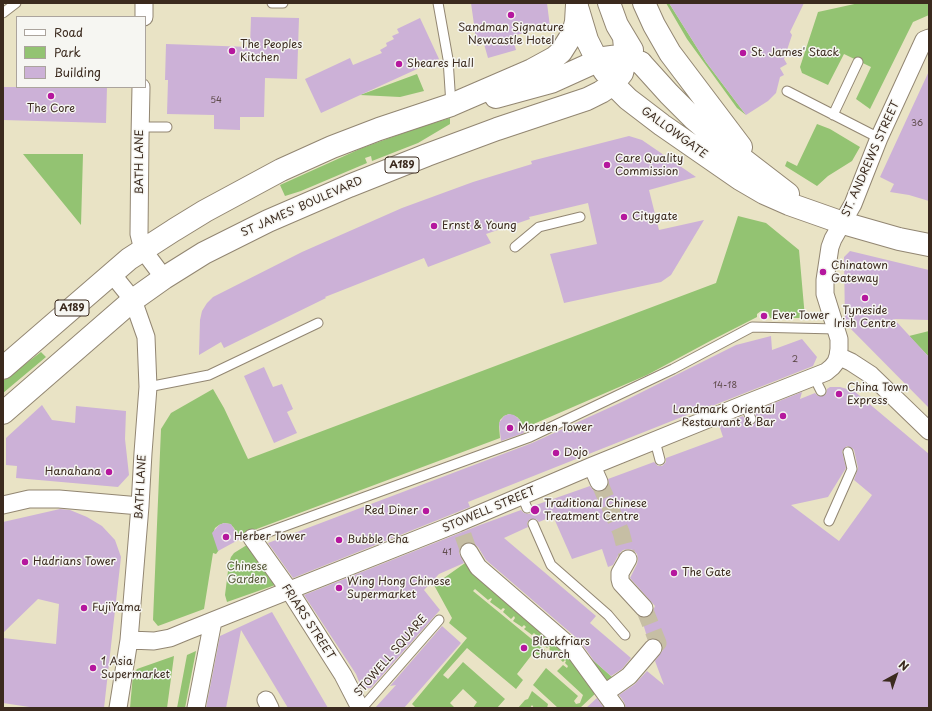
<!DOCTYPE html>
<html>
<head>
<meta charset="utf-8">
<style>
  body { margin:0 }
  #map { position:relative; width:932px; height:711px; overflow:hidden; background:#e9e3c5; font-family:"Playpen Sans",sans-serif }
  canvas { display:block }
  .frame { position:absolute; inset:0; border:4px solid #3b2a1e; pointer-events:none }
  .legend { position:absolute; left:16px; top:16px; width:130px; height:72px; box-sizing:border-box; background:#f6f6f2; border:1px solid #aba49d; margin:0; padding:5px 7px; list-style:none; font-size:12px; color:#3b2a1e }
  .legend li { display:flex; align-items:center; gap:8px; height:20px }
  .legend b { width:20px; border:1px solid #aba49d }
  .north { position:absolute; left:876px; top:655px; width:40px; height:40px; -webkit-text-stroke:3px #f6f6f2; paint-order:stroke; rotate:40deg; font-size:11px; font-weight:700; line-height:16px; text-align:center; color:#3b2a1e }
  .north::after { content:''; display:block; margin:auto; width:14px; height:18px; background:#3b2a1e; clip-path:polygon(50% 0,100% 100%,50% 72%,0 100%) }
</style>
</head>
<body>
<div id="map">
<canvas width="932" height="711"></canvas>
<div class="frame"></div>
<ul class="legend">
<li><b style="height:5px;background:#fff"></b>Road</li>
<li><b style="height:11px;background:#93c372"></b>Park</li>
<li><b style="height:11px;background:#ccb1d7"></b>Building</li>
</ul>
<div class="north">N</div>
</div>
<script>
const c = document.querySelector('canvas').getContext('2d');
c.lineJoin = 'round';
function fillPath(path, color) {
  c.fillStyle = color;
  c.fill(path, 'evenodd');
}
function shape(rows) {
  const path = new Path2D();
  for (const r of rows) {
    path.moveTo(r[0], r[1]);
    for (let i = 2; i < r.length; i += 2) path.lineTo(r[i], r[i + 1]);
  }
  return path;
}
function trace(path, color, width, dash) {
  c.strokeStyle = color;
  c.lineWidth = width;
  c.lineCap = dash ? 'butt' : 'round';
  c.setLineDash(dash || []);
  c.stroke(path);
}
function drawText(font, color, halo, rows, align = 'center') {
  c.font = font + ' "Playpen Sans",sans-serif';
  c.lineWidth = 3;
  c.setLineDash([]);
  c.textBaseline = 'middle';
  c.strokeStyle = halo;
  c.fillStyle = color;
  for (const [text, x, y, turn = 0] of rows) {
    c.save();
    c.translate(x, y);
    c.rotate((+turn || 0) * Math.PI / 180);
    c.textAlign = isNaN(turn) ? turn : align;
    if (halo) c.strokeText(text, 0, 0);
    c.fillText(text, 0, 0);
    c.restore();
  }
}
fillPath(shape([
  [666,3,669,3,706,62,746,115,737,108,687,39],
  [859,3,929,3,929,15,913,22,870,109,856,99,871,67,844,54,828,85,802,73,800,67,818,12],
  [417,74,424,91,400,97,360,95],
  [450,118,450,124,418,143,372,161,371,156,365,158,367,163,301,191,285,196,280,185,362,148,417,128],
  [817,124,830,129,860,147,852,161,828,176,817,186,785,166,787,161,797,166],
  [23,154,83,154,81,225],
  [738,216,766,223,799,250,805,318,770,318,768,312,761,311,757,314,757,317,712,340,647,375,522,429,520,420,517,417,509,414,504,416,500,420,499,426,500,438,238,536,234,528,230,524,224,523,219,525,215,528,213,534,219,550,216,554,213,553,204,609,158,626,153,620,161,429,171,413,213,389,224,408,248,459,716,283],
  [929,331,929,357,909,336],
  [41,352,46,357,3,393,3,381],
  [250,543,278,584,227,602,225,595,229,563,231,557,234,553],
  [475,556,571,654,597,692,580,708,558,708,533,685,546,668,578,696,574,701,576,704,580,703,583,695,557,671,563,665,567,668,568,666,565,663,566,661,565,660,563,662,549,649,550,648,549,646,547,648,534,637,536,635,534,633,532,635,524,629,526,627,524,625,522,627,513,621,515,618,514,616,511,619,503,612,505,609,503,608,501,610,490,602,492,599,491,598,488,600,475,589,473,591,545,650,539,656,534,652,517,674,523,680,516,689,467,648,443,675,448,679,463,662,505,699,497,708,473,708,477,702,463,689,450,703,455,708,416,708,412,704,467,638,449,623,452,618,434,585],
  [574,643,613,678,606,686],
  [196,651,185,708,177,708,187,655],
  [174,656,167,708,130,708,133,674,137,669],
  [532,691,548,704,547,708,534,708,532,705,530,708,518,708,525,700,528,699]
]), '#93c372');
fillPath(shape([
  [471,3,547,3,550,27,512,36,516,50,488,58,484,44,477,46],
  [669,3,804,3,790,32,792,35,784,59,787,64,780,68,784,75,780,77,776,93,768,101,746,115,706,62],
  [251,17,299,18,297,79,265,78,264,117,240,117,240,130,214,129,214,115,167,114,168,80,165,80,166,44,250,47],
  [420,18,439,59,321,113,305,79,350,58,353,65,382,53,380,50,387,46,386,43,394,39,392,36,399,33,397,29],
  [929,71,929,201,909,195,890,192,894,184,880,177],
  [3,87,107,87,106,123,3,120],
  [629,136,642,140,696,177,649,190,659,230,704,220,671,275,661,282,564,303,550,254,597,244,588,203,529,217,530,219,486,234,491,243,428,267,424,258,325,297,326,298,224,348,221,342,199,355,200,320,202,311,207,303,213,297,302,252,402,208,473,182,532,164,531,161],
  [850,251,929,270,929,320,894,319,929,357,929,408,845,323,844,257],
  [771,336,772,350,802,339,817,357,813,366,712,406,712,405,468,502,470,507,293,578,268,543,532,443,624,401,736,345],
  [264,367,273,387,282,384,293,409,287,412,297,433,274,443,244,376],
  [830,387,840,387,854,391,860,396,929,454,929,708,626,708,624,702,619,695,635,684,647,671,664,685,655,661,663,650,663,645,660,641,655,638,648,640,641,617,646,618,650,616,653,611,655,606,630,578,637,564,638,559,637,554,633,550,628,549,623,550,619,554,613,565,608,567,602,549,572,559,553,516,539,522,536,519,530,519,527,523,528,527,504,538,596,616,590,623,631,658,622,669,611,676,594,661,580,641,486,560,478,547,473,543,468,542,464,543,460,548,459,553,464,563,439,574,424,590,440,610,371,688,362,689,356,674,304,595,480,525,521,510,524,513,529,514,532,511,533,506,590,486,593,490,598,492,603,491,607,488,609,483,608,479,654,462,658,466,662,466,666,462,666,458,723,437,719,425,743,416,747,423,753,425,757,419,754,411,802,392,800,399,815,393,818,396,823,396,826,394,827,389],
  [847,446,852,448,854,450,858,468,854,480,872,495,839,541,791,505,828,497,846,468,842,451],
  [42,405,52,420,75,423,76,406,126,411,125,439,129,475,118,487,16,478,17,466,6,465,6,438],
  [509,414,514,415,520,420,524,433,501,441,499,423,504,416],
  [60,509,70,510,87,517,102,526,115,540,121,557,104,708,36,708,3,703,3,638,56,644,59,604,38,599,3,633,3,522],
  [224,523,231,524,240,539,218,551,212,533,219,525],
  [272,612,328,708,288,708,241,630,226,708,206,708,220,636],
  [442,626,461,643,404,708,375,708,396,685,390,686],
  [597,698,604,708,586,708]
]), '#ccb1d7');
trace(shape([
  [599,482,621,532,628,559],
  [463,535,469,552],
  [644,608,658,643,653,648]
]), '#c6bea4', 17, [17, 8]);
const lane = shape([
  [272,3,283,3],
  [438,3,448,59,451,105],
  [3,13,16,3],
  [787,91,879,138],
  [833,115,858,62],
  [140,127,167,127],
  [515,247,539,227,580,217],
  [814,377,821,391],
  [148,387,209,375,318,323],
  [745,404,751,419],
  [655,441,660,460],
  [522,496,527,508],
  [829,521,852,469,848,452],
  [533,524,551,565,608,615,625,635],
  [252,538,530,437,673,369,752,327,836,329],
  [362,708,439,620]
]);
const street = shape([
  [144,17,144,3],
  [141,87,140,137,139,234,143,250,164,278],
  [112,274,133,300,146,337,148,387,143,453,140,506,129,640,118,708],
  [838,356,851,362,871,375,929,431],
  [592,466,599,482],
  [3,505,29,499,59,499,140,506],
  [252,538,289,590,343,675,360,708],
  [469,552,478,567,573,649,616,708],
  [628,559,620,573,620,579,621,583,644,608],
  [129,640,154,641,170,638,187,631,458,523,592,466,745,404,826,372,832,367,836,362,838,356,839,349,839,339,825,294,825,280,830,247,833,239,853,204,879,138,924,40,929,38],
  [605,693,629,676,653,648],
  [266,700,270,708],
  [196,708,213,621]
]);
const secondary = shape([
  [644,3,654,25,670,53,741,147],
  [641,63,669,94,694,119,723,144,788,194],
  [613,84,628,99,662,125,740,179,764,193,789,204,843,223,899,239,929,245]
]);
const primary = shape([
  [609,3,617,25,632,50],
  [578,10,587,40,597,60,605,72],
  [496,97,551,82,604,58,619,56,630,58,641,63],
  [3,368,129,259,174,230,205,211,281,170,332,147,379,129,451,105,532,70,554,58,561,52,573,33,576,22,577,5],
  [3,413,133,300,164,278,204,253,268,221,349,186,427,155,497,129,587,99,601,92,613,84,622,73,626,57,624,38]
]);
trace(lane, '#928672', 11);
trace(street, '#928672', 19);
trace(secondary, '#928672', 24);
trace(primary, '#928672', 24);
trace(lane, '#fff', 9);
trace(street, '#fff', 17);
trace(secondary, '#fff', 22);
trace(primary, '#fff', 22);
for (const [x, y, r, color] of [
  [511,15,4,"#b5179e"],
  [232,51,4,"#b5179e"],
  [743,53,4,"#b5179e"],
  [399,64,4,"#b5179e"],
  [51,96,4,"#b5179e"],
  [607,165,4,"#b5179e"],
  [624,217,4,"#b5179e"],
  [434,226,4,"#b5179e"],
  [823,272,4,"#b5179e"],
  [865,298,4,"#b5179e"],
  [764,316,4,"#b5179e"],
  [839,394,4,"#b5179e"],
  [783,416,4,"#b5179e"],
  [510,428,4,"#b5179e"],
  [556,453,4,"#b5179e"],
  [109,472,4,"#b5179e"],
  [535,510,5,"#b5179e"],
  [426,511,4,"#b5179e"],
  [226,537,4,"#b5179e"],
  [339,540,4,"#b5179e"],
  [25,562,4,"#b5179e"],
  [674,573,4,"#b5179e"],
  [339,588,4,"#b5179e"],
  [84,608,4,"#b5179e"],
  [524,648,4,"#b5179e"],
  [93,668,4,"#b5179e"]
]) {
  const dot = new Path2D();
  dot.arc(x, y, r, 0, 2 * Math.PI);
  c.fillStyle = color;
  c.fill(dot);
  trace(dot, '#f6f6f2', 1.5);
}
drawText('9px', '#5f4c4c', null, [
  ["54",216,101],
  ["36",917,124],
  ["2",795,360],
  ["14-18",725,386],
  ["41",447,553]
]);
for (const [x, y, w] of [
  [402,165,34],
  [72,308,34]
]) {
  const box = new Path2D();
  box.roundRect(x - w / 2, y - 8, w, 16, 3);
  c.fillStyle = '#f6f6f2';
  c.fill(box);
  trace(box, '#3b2a1e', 1);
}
drawText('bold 10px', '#3b2a1e', null, [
  ["A189",402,165],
  ["A189",72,308]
]);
drawText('11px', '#3b2a1e', '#f6f6f2', [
  ["Sandman Signature",511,28,"center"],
  ["Newcastle Hotel",511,41,"center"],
  ["The Peoples",240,45],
  ["Kitchen",240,58],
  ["St. James' Stack",751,53],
  ["Sheares Hall",407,64],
  ["The Core",51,109,"center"],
  ["Care Quality",615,159],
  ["Commission",615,172],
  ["Citygate",632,217],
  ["Ernst & Young",442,226],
  ["Chinatown",831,266],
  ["Gateway",831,279],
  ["Tyneside",865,311,"center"],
  ["Irish Centre",865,324,"center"],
  ["Ever Tower",772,316],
  ["China Town",847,388],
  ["Express",847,401],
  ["Landmark Oriental",775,410,"right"],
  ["Restaurant & Bar",775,423,"right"],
  ["Morden Tower",518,428],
  ["Dojo",564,453],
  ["Hanahana",101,472,"right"],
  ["Traditional Chinese",544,504],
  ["Treatment Centre",544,517],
  ["Red Diner",418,511,"right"],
  ["Herber Tower",234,537],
  ["Bubble Cha",347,540],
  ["Hadrians Tower",33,562],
  ["The Gate",682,573],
  ["Wing Hong Chinese",347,582],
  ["Supermarket",347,595],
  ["FujiYama",92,608],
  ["Blackfriars",532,642],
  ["Church",532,655],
  ["1 Asia",101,662],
  ["Supermarket",101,675]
], 'left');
drawText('11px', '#3b2a1e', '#f6f6f2', [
  ["GALLOWGATE",674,133,36],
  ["ST. ANDREWS STREET",871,159,-66],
  ["BATH LANE",140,162,-90],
  ["ST JAMES' BOULEVARD",302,207,-24],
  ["BATH LANE",141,487,-87],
  ["STOWELL STREET",489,510,-23],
  ["FRIARS STREET",308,622,57],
  ["STOWELL SQUARE",391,656,-49]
]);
drawText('11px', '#555837', '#f6f6f2', [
  ["Chinese",247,567],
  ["Garden",247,580]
]);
</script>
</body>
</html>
